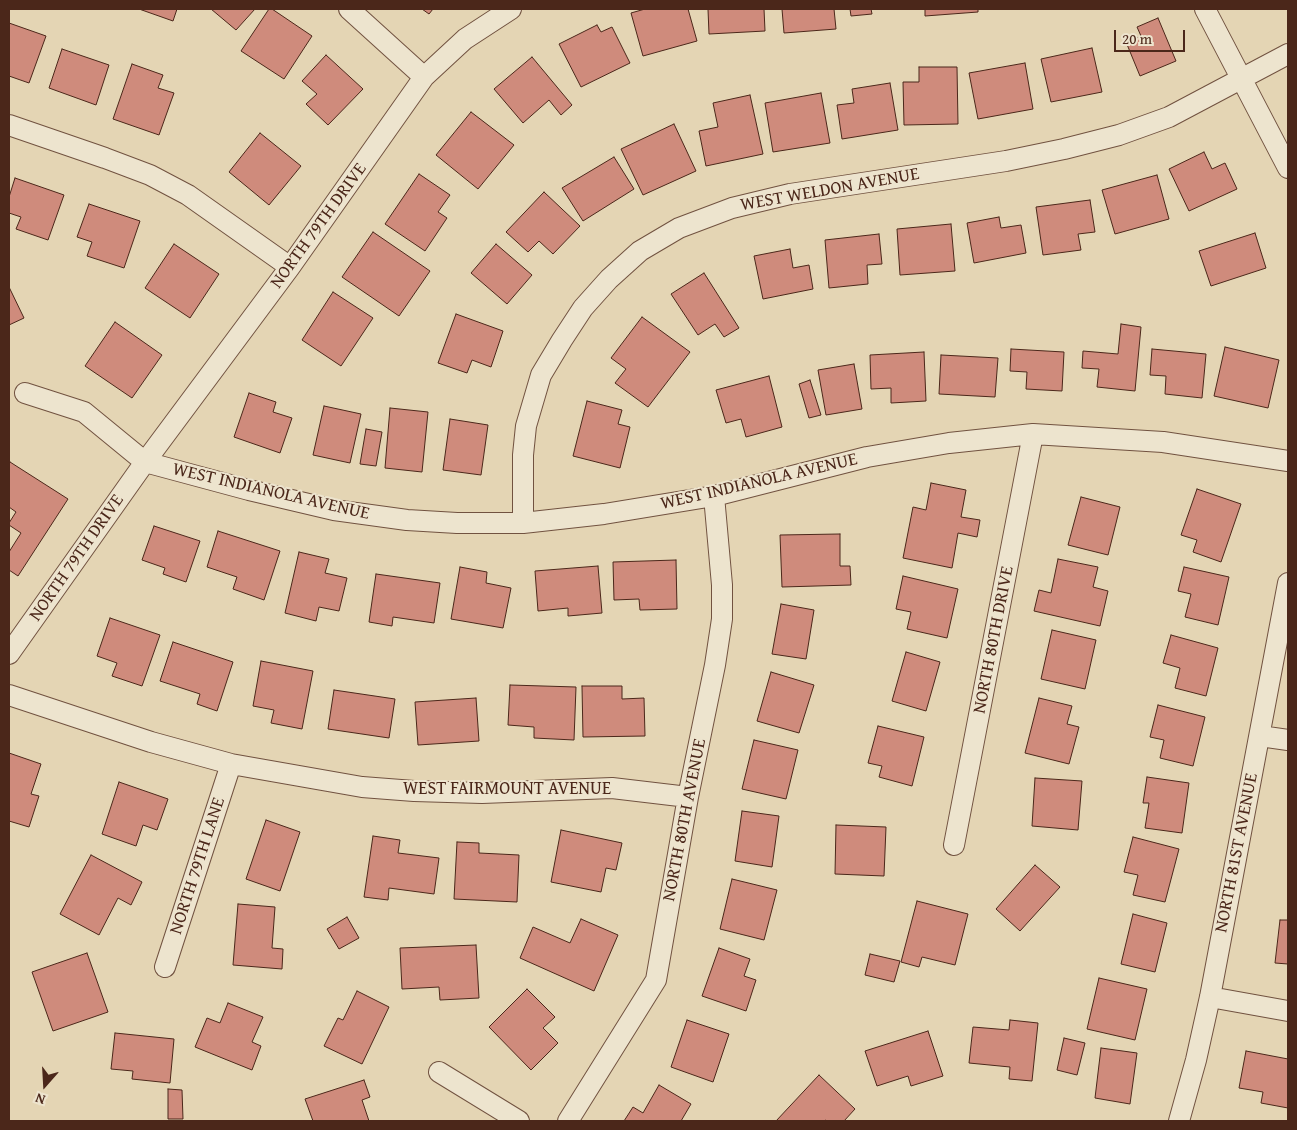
<!DOCTYPE html>
<html>
<head>
<meta charset="utf-8">
<style>
  body { margin:0 }
  #map { position:relative; width:1297px; height:1130px; overflow:hidden; background:#e4d5b4; font-family:"Gentium Book Plus",serif }
  canvas { display:block }
  .frame { position:absolute; inset:0; border:10px solid #4b271a; pointer-events:none }
  .north { position:absolute; left:20px; top:1060px; width:50px; height:50px; -webkit-text-stroke:4px #ede4ce; paint-order:stroke; rotate:199deg; font-size:14px; font-weight:700; line-height:20px; text-align:center; color:#4b271a }
  .north::after { content:''; display:block; margin:auto; width:18px; height:22px; background:#4b271a; clip-path:polygon(50% 0,100% 100%,50% 72%,0 100%) }
  .scale { position:absolute; left:1114px; top:30px; width:71px; height:22px; box-sizing:border-box; border:2px solid #4b271a; border-top:0; padding-left:6px; font-size:15px; line-height:18px; white-space:nowrap; color:#4b271a; -webkit-text-stroke:4px #ede4ce; paint-order:stroke }
</style>
</head>
<body>
<div id="map">
<canvas width="1297" height="1130"></canvas>
<div class="frame"></div>
<div class="north">N</div>
<div class="scale">20 m</div>
</div>
<script>
const c = document.querySelector('canvas').getContext('2d');
c.lineJoin = 'round';
function fillPath(path, color) {
  c.fillStyle = color;
  c.fill(path, 'evenodd');
}
function shape(rows) {
  const path = new Path2D();
  for (const r of rows) {
    path.moveTo(r[0], r[1]);
    for (let i = 2; i < r.length; i += 2) path.lineTo(r[i], r[i + 1]);
  }
  return path;
}
function trace(path, color, width, dash) {
  c.strokeStyle = color;
  c.lineWidth = width;
  c.lineCap = dash ? 'butt' : 'round';
  c.setLineDash(dash || []);
  c.stroke(path);
}
function drawText(font, color, halo, rows, align = 'center') {
  c.font = font + ' "Gentium Book Plus",serif';
  c.lineWidth = 4;
  c.setLineDash([]);
  c.textBaseline = 'middle';
  c.strokeStyle = halo;
  c.fillStyle = color;
  for (const [text, x, y, turn = 0] of rows) {
    c.save();
    c.translate(x, y);
    c.rotate((+turn || 0) * Math.PI / 180);
    c.textAlign = isNaN(turn) ? turn : align;
    if (halo) c.strokeText(text, 0, 0);
    c.fillText(text, 0, 0);
    c.restore();
  }
}
const building = shape([
  [139,9,177,9,173,21,139,9],
  [211,9,255,9,236,30,211,9],
  [269,9,272,9,312,36,284,79,241,51,269,9],
  [422,9,433,9,429,14,422,9],
  [645,9,688,9,697,41,643,56,631,13,645,9],
  [708,9,764,9,765,31,709,34,708,9],
  [782,9,834,9,836,29,784,33,782,9],
  [850,9,871,9,872,14,851,16,850,9],
  [925,9,978,9,978,12,925,16,925,9],
  [1158,18,1176,61,1140,76,1126,42,1141,36,1137,27,1158,18],
  [9,23,46,36,29,83,9,76,9,23],
  [597,25,601,32,612,27,630,63,581,87,559,44,597,25],
  [1092,48,1102,92,1051,102,1041,59,1092,48],
  [62,49,109,65,96,105,49,88,62,49],
  [326,55,363,89,328,125,306,104,317,94,302,81,326,55],
  [532,57,572,105,561,115,549,100,523,123,494,89,532,57],
  [1025,63,1033,109,978,119,969,73,1025,63],
  [132,64,163,75,158,88,174,93,159,135,113,119,132,64],
  [919,67,957,67,958,124,904,125,903,82,919,82,919,67],
  [890,83,898,130,842,139,837,105,854,103,852,89,890,83],
  [821,93,830,143,773,152,765,103,821,93],
  [750,95,763,154,706,166,699,131,718,127,713,103,750,95],
  [471,112,514,145,478,189,436,155,471,112],
  [674,124,696,171,643,195,621,149,674,124],
  [260,133,301,166,269,205,229,172,260,133],
  [1204,152,1212,169,1225,163,1237,189,1189,211,1169,169,1204,152],
  [614,157,634,189,583,221,562,188,614,157],
  [419,174,450,195,438,212,447,218,425,251,385,224,419,174],
  [1157,175,1169,219,1115,234,1102,190,1157,175],
  [15,178,64,195,48,240,16,229,21,217,9,213,9,197,15,178],
  [544,192,580,226,553,254,539,241,528,252,506,232,544,192],
  [1090,200,1095,232,1078,234,1081,250,1043,255,1036,207,1090,200],
  [89,204,140,221,124,268,87,256,92,242,77,237,89,204],
  [999,217,1001,228,1021,225,1026,253,974,263,967,223,999,217],
  [951,224,955,271,900,275,897,229,951,224],
  [373,232,430,271,399,316,342,277,373,232],
  [1255,233,1266,268,1211,286,1199,251,1255,233],
  [879,234,882,264,867,265,868,284,829,288,825,240,879,234],
  [174,244,219,274,190,318,145,288,174,244],
  [496,244,532,275,507,304,471,273,496,244],
  [790,249,793,268,809,265,813,289,763,299,754,256,790,249],
  [704,273,739,328,724,337,715,324,698,335,671,294,704,273],
  [9,287,24,318,9,325,9,287],
  [333,292,373,318,341,366,302,340,333,292],
  [456,314,503,331,491,367,472,360,467,373,438,363,456,314],
  [642,317,690,352,648,407,615,383,626,369,611,358,642,317],
  [115,322,162,355,132,398,85,366,115,322],
  [1121,324,1141,327,1135,391,1097,387,1099,369,1082,368,1083,351,1118,354,1121,324],
  [1225,347,1279,360,1268,408,1214,396,1225,347],
  [1011,349,1064,352,1062,391,1026,389,1027,372,1010,371,1011,349],
  [1152,349,1206,354,1202,398,1165,394,1166,376,1150,375,1152,349],
  [924,352,926,401,891,403,891,388,871,389,870,355,924,352],
  [941,355,998,358,995,397,939,394,941,355],
  [854,364,862,409,826,415,818,370,854,364],
  [769,376,782,427,746,437,741,419,726,423,716,390,769,376],
  [810,380,821,415,809,418,799,384,810,380],
  [249,393,276,402,273,412,292,418,280,453,234,437,249,393],
  [587,401,622,410,618,424,630,427,620,468,573,456,587,401],
  [324,406,361,414,350,463,313,455,324,406],
  [390,408,428,412,422,472,385,468,390,408],
  [450,419,488,425,481,475,443,470,450,419],
  [366,429,382,432,376,466,360,464,366,429],
  [10,462,68,499,18,576,9,570,9,552,21,533,9,525,9,523,16,512,9,507,9,464,10,462],
  [931,483,966,490,961,517,980,520,977,537,958,533,952,568,903,558,913,507,926,510,931,483],
  [1197,489,1241,504,1221,562,1193,552,1197,540,1181,535,1197,489],
  [1081,497,1120,507,1108,555,1068,545,1081,497],
  [154,526,200,541,186,582,163,574,165,568,142,560,154,526],
  [218,531,280,551,264,600,233,589,237,577,207,567,218,531],
  [840,534,840,566,850,566,851,585,782,587,780,535,840,534],
  [299,552,329,559,325,573,347,578,339,611,319,607,316,621,285,613,299,552],
  [1058,559,1098,567,1093,587,1108,591,1100,626,1034,611,1039,590,1051,593,1058,559],
  [676,560,677,609,640,610,639,599,614,600,613,562,676,560],
  [598,566,602,613,568,616,568,608,538,611,535,571,598,566],
  [460,567,487,572,486,583,511,588,503,628,451,619,460,567],
  [1184,567,1229,577,1218,625,1185,617,1191,594,1178,591,1184,567],
  [376,574,440,583,434,623,393,617,392,626,369,622,376,574],
  [903,576,958,589,947,638,907,629,911,612,896,609,903,576],
  [781,604,814,610,806,659,772,654,781,604],
  [110,618,160,635,142,686,112,676,117,663,97,656,110,618],
  [1052,630,1096,640,1085,689,1041,679,1052,630],
  [1171,635,1218,648,1206,696,1175,688,1180,668,1163,663,1171,635],
  [173,642,233,662,217,711,197,704,200,694,160,681,173,642],
  [906,652,940,662,926,711,892,701,906,652],
  [261,661,313,671,302,729,271,723,274,710,253,706,261,661],
  [771,672,814,685,799,733,757,721,771,672],
  [510,685,576,687,574,740,534,738,534,727,508,725,510,685],
  [582,686,622,686,622,699,644,698,645,736,583,737,582,686],
  [334,690,395,699,389,738,328,729,334,690],
  [476,698,479,741,418,745,415,702,476,698],
  [1039,698,1072,706,1067,724,1079,727,1069,764,1025,753,1039,698],
  [1158,705,1205,717,1193,766,1160,758,1164,740,1150,737,1158,705],
  [878,726,924,737,912,786,879,777,882,766,868,763,878,726],
  [754,740,798,750,786,799,742,789,754,740],
  [9,753,41,764,31,794,39,796,29,827,9,821,9,753],
  [1147,777,1189,783,1182,833,1145,828,1149,803,1143,803,1147,777],
  [1035,778,1082,781,1078,830,1032,826,1035,778],
  [119,782,168,799,157,830,143,825,136,846,102,834,119,782],
  [742,811,779,816,772,867,735,861,742,811],
  [266,820,300,832,280,891,246,879,266,820],
  [836,825,886,827,884,876,835,874,836,825],
  [561,830,622,843,616,870,606,868,601,892,551,882,561,830],
  [373,836,400,840,398,853,439,858,434,894,389,888,388,900,364,897,373,836],
  [1133,837,1179,849,1165,902,1133,895,1138,875,1124,872,1133,837],
  [457,842,479,843,479,853,519,855,517,902,454,899,457,842],
  [91,855,142,882,131,905,118,898,99,935,60,914,91,855],
  [1035,865,1060,887,1020,931,996,909,1035,865],
  [732,879,777,890,764,940,720,929,732,879],
  [917,901,968,914,955,965,922,957,919,967,901,962,917,901],
  [238,904,275,907,272,948,283,949,282,969,233,965,238,904],
  [1133,914,1167,923,1155,972,1121,964,1133,914],
  [347,917,359,938,339,949,327,929,347,917],
  [581,919,618,935,594,991,520,958,533,927,570,943,581,919],
  [1280,920,1288,920,1288,964,1275,963,1280,920],
  [476,945,479,998,440,1000,439,987,402,989,400,948,476,945],
  [719,948,750,959,744,976,756,980,746,1011,702,996,719,948],
  [87,953,108,1012,53,1031,32,972,87,953],
  [870,954,900,961,894,982,865,975,870,954],
  [1099,978,1147,989,1135,1040,1087,1029,1099,978],
  [527,989,555,1017,543,1028,558,1043,531,1070,489,1027,527,989],
  [357,991,389,1007,362,1064,324,1046,338,1018,343,1020,357,991],
  [228,1003,263,1017,252,1042,261,1046,252,1070,195,1047,207,1018,220,1023,228,1003],
  [687,1020,729,1034,713,1082,671,1067,687,1020],
  [1010,1020,1038,1023,1032,1081,1009,1079,1010,1067,969,1063,973,1027,1009,1030,1010,1020],
  [928,1031,943,1076,911,1086,908,1076,877,1086,865,1051,928,1031],
  [115,1033,174,1039,170,1083,132,1079,133,1071,111,1069,115,1033],
  [1064,1038,1085,1043,1077,1075,1057,1070,1064,1038],
  [1101,1048,1137,1053,1130,1104,1095,1098,1101,1048],
  [1246,1051,1288,1059,1288,1108,1261,1103,1263,1092,1239,1088,1246,1051],
  [819,1075,855,1109,844,1121,827,1121,825,1120,824,1121,776,1121,819,1075],
  [364,1080,370,1097,362,1100,369,1121,313,1121,305,1099,364,1080],
  [659,1085,691,1104,681,1121,624,1121,633,1107,643,1113,659,1085],
  [168,1089,182,1090,183,1119,168,1119,168,1089]
]);
fillPath(building, '#cf8b7c');
trace(building, '#4b271a', 1);
const minor = shape([
  [349,9,424,77],
  [1205,9,1288,168],
  [9,125,105,158,150,175,188,195,290,267],
  [25,393,84,412,145,462,249,490,334,510,407,520,457,523,523,523,604,514,714,496,867,457,949,443,1033,434,1163,442,1288,461],
  [523,523,523,455,526,426,541,375,562,340,583,308,609,279,640,251,679,228,732,208,790,194,1006,161,1064,149,1119,135,1169,117,1288,54],
  [9,654,145,462,290,267,424,77,465,39,511,9],
  [9,695,151,742,231,764,362,787,414,791,482,793,612,788,688,797],
  [1260,736,1288,740],
  [954,845,1033,434],
  [165,967,231,764],
  [1210,997,1288,1011],
  [439,1072,519,1121],
  [568,1121,656,980,688,797,715,665,722,619,722,585,714,496],
  [1179,1121,1196,1060,1210,997,1288,583]
]);
trace(minor, '#715240', 22);
trace(minor, '#ede4ce', 20);
drawText('18px', '#4b271a', '#ede4ce', [
  ["WEST WELDON AVENUE",830,190,-10],
  ["NORTH 79TH DRIVE",319,226,-54],
  ["WEST INDIANOLA AVENUE",759,482,-13],
  ["WEST INDIANOLA AVENUE",271,492,13],
  ["NORTH 79TH DRIVE",77,558,-55],
  ["NORTH 80TH DRIVE",994,640,-79],
  ["WEST FAIRMOUNT AVENUE",507,789],
  ["NORTH 80TH AVENUE",685,820,-79],
  ["NORTH 81ST AVENUE",1237,853,-79],
  ["NORTH 79TH LANE",198,866,-72]
]);
</script>
</body>
</html>
